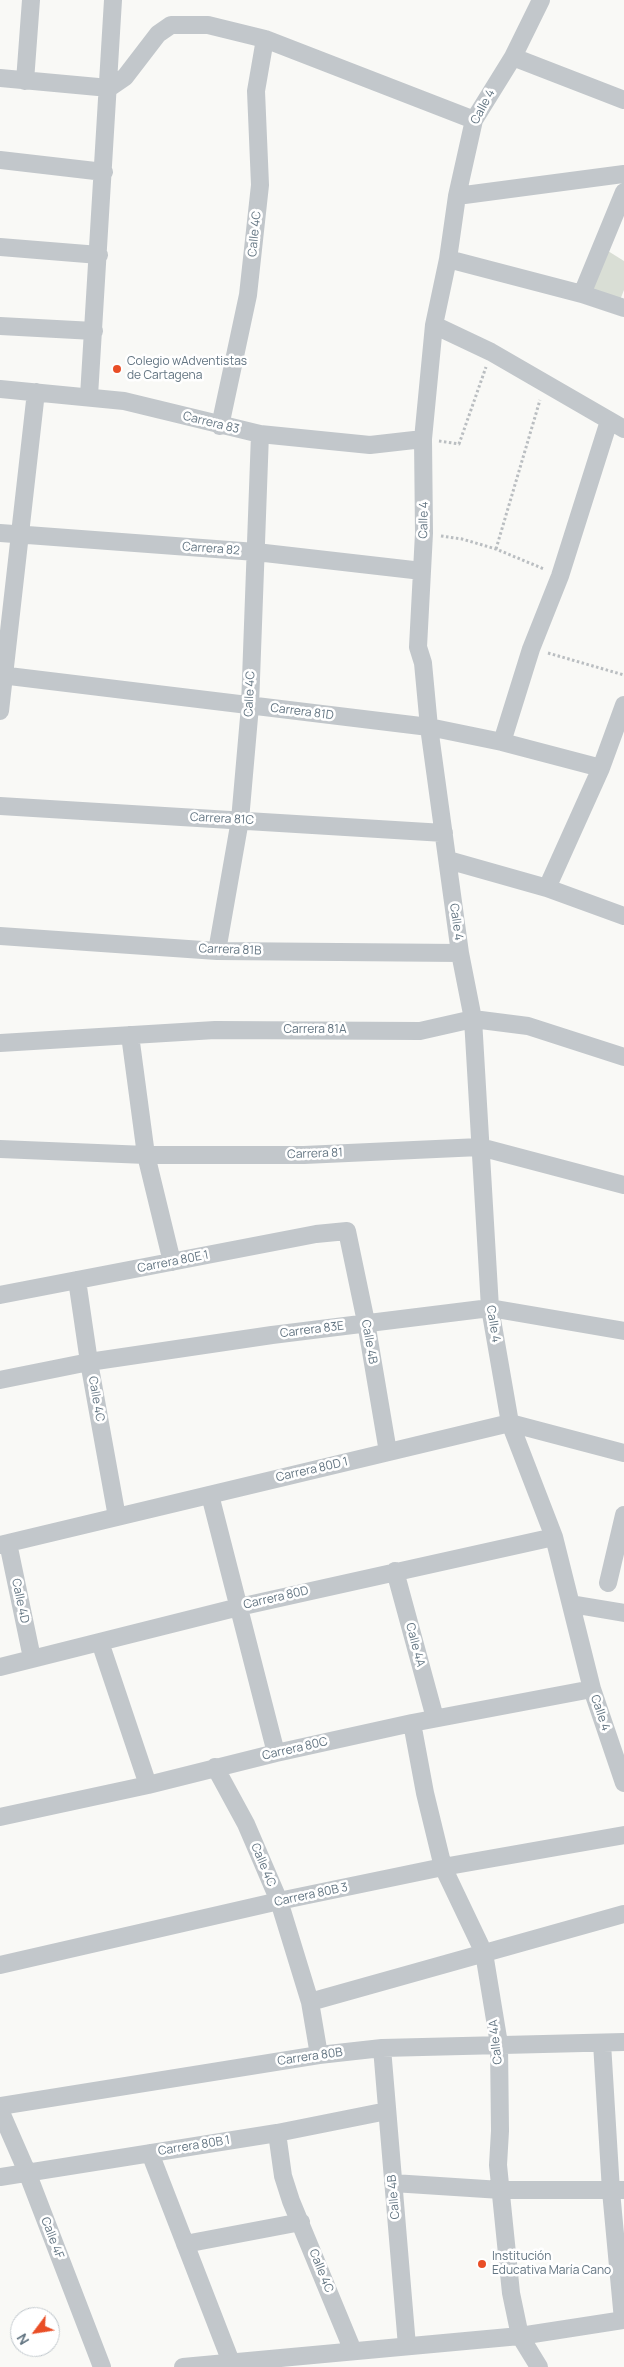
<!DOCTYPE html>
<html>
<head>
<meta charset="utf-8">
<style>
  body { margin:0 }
  #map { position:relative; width:624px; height:2367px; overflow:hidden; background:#f9f9f6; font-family:Manrope,sans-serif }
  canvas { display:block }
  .north { position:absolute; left:10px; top:2307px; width:50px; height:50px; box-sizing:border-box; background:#fff; border:1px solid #c1c8cd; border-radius:50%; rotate:239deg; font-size:14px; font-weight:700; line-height:20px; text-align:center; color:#637582 }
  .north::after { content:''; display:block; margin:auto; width:18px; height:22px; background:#e94e26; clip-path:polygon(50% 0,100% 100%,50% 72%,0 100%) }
</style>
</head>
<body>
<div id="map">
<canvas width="624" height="2367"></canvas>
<div class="north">N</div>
</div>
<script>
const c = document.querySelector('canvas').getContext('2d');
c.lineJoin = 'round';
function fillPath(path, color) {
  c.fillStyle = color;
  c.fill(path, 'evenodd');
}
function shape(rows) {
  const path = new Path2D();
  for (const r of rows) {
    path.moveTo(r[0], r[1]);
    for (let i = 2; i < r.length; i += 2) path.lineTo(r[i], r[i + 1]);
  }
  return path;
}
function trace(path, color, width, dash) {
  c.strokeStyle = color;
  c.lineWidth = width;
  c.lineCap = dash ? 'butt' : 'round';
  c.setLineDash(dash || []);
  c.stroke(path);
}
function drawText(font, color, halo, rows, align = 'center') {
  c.font = font + ' Manrope,sans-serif';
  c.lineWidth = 5;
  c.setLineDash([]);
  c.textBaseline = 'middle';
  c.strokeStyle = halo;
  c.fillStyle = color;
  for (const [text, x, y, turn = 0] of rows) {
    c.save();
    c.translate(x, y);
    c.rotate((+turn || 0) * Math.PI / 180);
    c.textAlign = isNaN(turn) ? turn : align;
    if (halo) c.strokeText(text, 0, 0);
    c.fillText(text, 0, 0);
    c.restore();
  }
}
fillPath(shape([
  [608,251,624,261,624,290,620,300,592,291]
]), '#d9ded5');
trace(shape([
  [439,441,459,444,486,367],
  [441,536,462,539,496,549,544,569],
  [496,549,540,400],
  [548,653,624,675]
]), '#babec1', 3, [2.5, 2.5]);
trace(shape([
  [541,0,513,57,474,120,457,196,448,259,434,325,423,439,424,533,418,647,423,663,429,727,460,953,473,1019,490,1308,510,1423,554,1537,592,1689,624,1783],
  [513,57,624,100],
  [0,78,109,88,125,77,158,34,171,25,208,25,265,39,474,120],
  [25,81,31,0],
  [0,160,104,172],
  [457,196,624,174],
  [0,247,99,255],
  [448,259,582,294,624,308],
  [582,294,624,192],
  [434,325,491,352,624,429],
  [0,326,94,331],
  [0,389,124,401,260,434,370,445,423,439],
  [89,396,113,0],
  [220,426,248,295,260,185,256,91,265,39],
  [0,533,256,552,422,571],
  [0,675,429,727,502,742,601,768],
  [0,711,36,392],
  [502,742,531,649,560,576,609,421],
  [0,806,444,833],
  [448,860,547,888,624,916],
  [547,888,601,768,624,705],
  [0,936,217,951,460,953],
  [217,951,240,820,250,706,260,434],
  [130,1035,146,1155,172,1262],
  [0,1043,215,1030,420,1031,473,1019,528,1026,624,1057],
  [0,1149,146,1155,304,1155,480,1147,624,1185],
  [77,1280,89,1362,117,1517],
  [0,1295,316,1234,347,1231,366,1322,388,1452],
  [0,1380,89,1362,272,1335,490,1308,624,1331],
  [210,1495,276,1753],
  [8,1543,32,1658],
  [0,1545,510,1423,624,1453],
  [395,1571,435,1718],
  [608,1583,624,1515],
  [571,1604,624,1613],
  [100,1642,148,1785],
  [0,1667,239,1607,554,1537],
  [412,1723,425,1793,443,1867,484,1953,499,2044,500,2131,498,2165,511,2293,520,2336,539,2367],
  [215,1767,246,1824,279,1901,310,2002,319,2055],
  [0,1817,148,1785,276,1753,412,1723,592,1689],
  [0,1965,279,1901,443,1867,624,1835],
  [310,2002,624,1914],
  [602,2043,611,2191,623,2320],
  [382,2048,407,2346],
  [0,2106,319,2055,382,2048,624,2042],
  [0,2110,27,2172,102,2367],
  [277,2133,283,2176,291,2201,353,2351],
  [150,2153,231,2362],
  [0,2177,277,2133,387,2111],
  [393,2183,501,2190,624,2190],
  [185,2244,301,2222],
  [183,2367,520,2336,624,2320]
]), '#c2c7cb', 18);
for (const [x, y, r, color] of [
  [117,369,5,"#e94e26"],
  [482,2264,5,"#e94e26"]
]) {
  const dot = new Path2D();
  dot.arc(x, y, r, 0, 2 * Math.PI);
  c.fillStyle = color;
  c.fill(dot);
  trace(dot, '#fff', 2);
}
drawText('12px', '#637582', '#fff', [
  ["Calle 4",483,107,-62],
  ["Calle 4C",255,234,-84],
  ["Carrera 83",211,423,14],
  ["Calle 4",424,520,-89],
  ["Carrera 82",211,549,4],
  ["Calle 4C",250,694,-87],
  ["Carrera 81D",302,712,7],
  ["Carrera 81C",222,819,3],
  ["Calle 4",456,922,82],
  ["Carrera 81B",230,950,2],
  ["Carrera 81A",315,1030],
  ["Carrera 81",315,1154,-2],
  ["Carrera 80E 1",173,1262,-11],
  ["Calle 4",493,1324,81],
  ["Carrera 83E",312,1330,-7],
  ["Calle 4B",369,1342,80],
  ["Calle 4C",96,1399,80],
  ["Carrera 80D 1",312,1470,-13],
  ["Carrera 80D",276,1598,-13],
  ["Calle 4D",20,1601,78],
  ["Calle 4A",415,1645,75],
  ["Calle 4",600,1713,71],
  ["Carrera 80C",295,1749,-13],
  ["Calle 4C",263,1865,67],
  ["Carrera 80B 3",311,1895,-12],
  ["Calle 4A",496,2042,-96],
  ["Carrera 80B",310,2057,-8],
  ["Carrera 80B 1",194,2146,-9],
  ["Calle 4B",394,2197,-95],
  ["Calle 4F",52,2238,69],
  ["Calle 4C",321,2271,68]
]);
drawText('12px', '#637582', '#fff', [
  ["Colegio wAdventistas",127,362],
  ["de Cartagena",127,376],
  ["Institución",492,2257],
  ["Educativa María Cano",492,2271]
], 'left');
</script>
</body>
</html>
